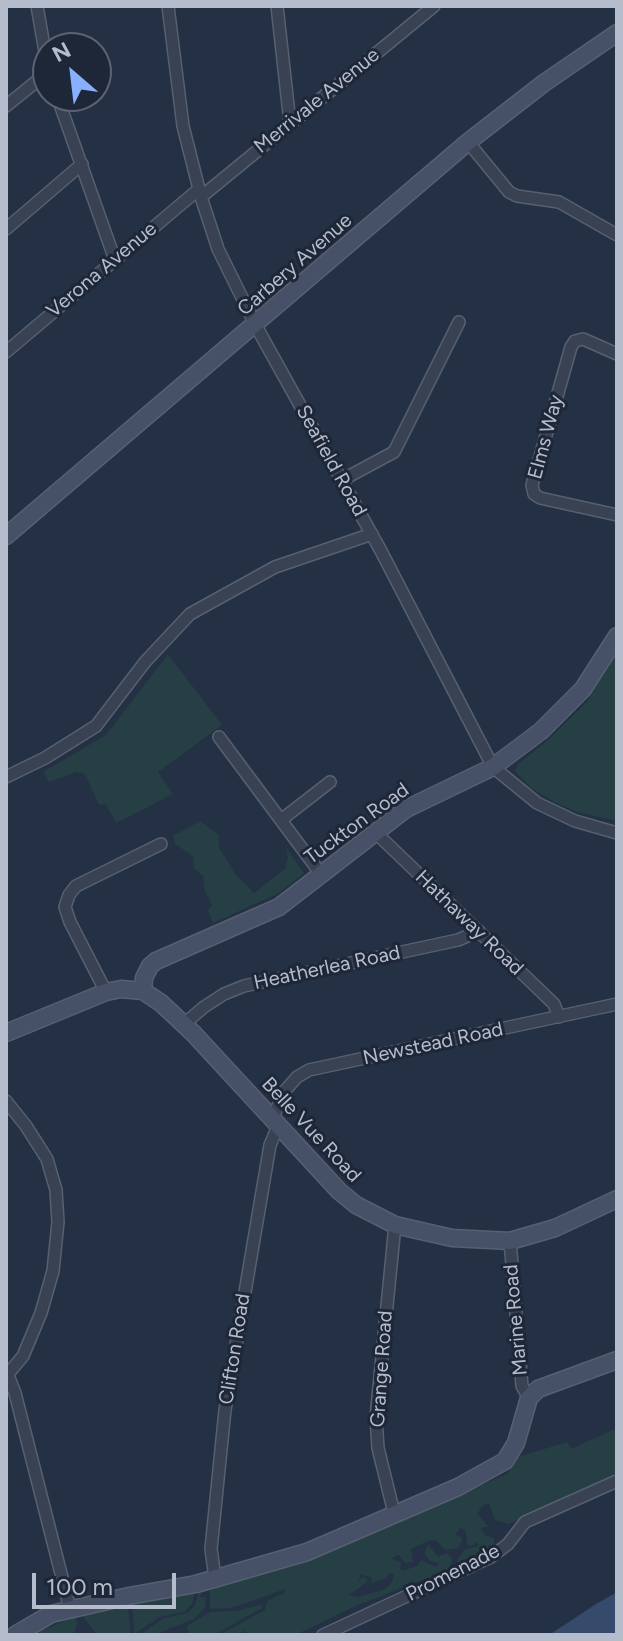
<!DOCTYPE html>
<html>
<head>
<meta charset="utf-8">
<style>
  body { margin:0 }
  #map { position:relative; width:623px; height:1641px; overflow:hidden; background:#243043; font-family:Figtree,sans-serif }
  canvas { display:block }
  .frame { position:absolute; inset:0; border:8px solid #b5bdcd; pointer-events:none }
  .north { position:absolute; left:32px; top:32px; width:80px; height:80px; box-sizing:border-box; background:#1d2738; border:2px solid #5a6374; border-radius:50%; rotate:332deg; font-size:22px; font-weight:700; line-height:32px; text-align:center; color:#b5bdcd }
  .north::after { content:''; display:block; margin:auto; width:28px; height:36px; background:#88b0ff; clip-path:polygon(50% 0,100% 100%,50% 72%,0 100%) }
  .scale { position:absolute; left:32px; top:1573px; width:144px; height:36px; box-sizing:border-box; border:4px solid #b5bdcd; border-top:0; padding-left:10px; font-size:24px; line-height:28px; white-space:nowrap; color:#b5bdcd; -webkit-text-stroke:6px #1d2738; paint-order:stroke }
</style>
</head>
<body>
<div id="map">
<canvas width="623" height="1641"></canvas>
<div class="frame"></div>
<div class="north">N</div>
<div class="scale">100 m</div>
</div>
<script>
const c = document.querySelector('canvas').getContext('2d');
c.lineJoin = 'round';
function fillPath(path, color) {
  c.fillStyle = color;
  c.fill(path, 'evenodd');
}
function shape(rows) {
  const path = new Path2D();
  for (const r of rows) {
    path.moveTo(r[0], r[1]);
    for (let i = 2; i < r.length; i += 2) path.lineTo(r[i], r[i + 1]);
  }
  return path;
}
function trace(path, color, width, dash) {
  c.strokeStyle = color;
  c.lineWidth = width;
  c.lineCap = dash ? 'butt' : 'round';
  c.setLineDash(dash || []);
  c.stroke(path);
}
function drawText(font, color, halo, rows, align = 'center') {
  c.font = font + ' Figtree,sans-serif';
  c.lineWidth = 6;
  c.setLineDash([]);
  c.textBaseline = 'middle';
  c.strokeStyle = halo;
  c.fillStyle = color;
  for (const [text, x, y, turn = 0] of rows) {
    c.save();
    c.translate(x, y);
    c.rotate((+turn || 0) * Math.PI / 180);
    c.textAlign = isNaN(turn) ? turn : align;
    if (halo) c.strokeText(text, 0, 0);
    c.fillText(text, 0, 0);
    c.restore();
  }
}
fillPath(shape([
  [168,654,222,725,158,772,173,794,116,823,106,804,99,805,85,774,76,772,49,782,43,772,106,735],
  [617,654,617,821,577,812,556,803,531,788,515,771,517,765,549,739,586,703],
  [200,821,220,836,218,838,220,844,218,846,236,875,254,893,285,869,288,857,285,846,304,873,277,894,213,923,208,911,212,905,204,888,203,876,194,868,193,856,175,844,173,836],
  [617,1428,617,1475,508,1524,495,1520,489,1503,483,1505,477,1514,488,1526,481,1528,485,1535,494,1539,494,1546,477,1555,459,1563,457,1561,464,1550,478,1546,478,1542,471,1546,467,1544,466,1532,461,1527,455,1534,463,1538,458,1548,445,1550,436,1540,428,1541,411,1549,413,1562,405,1563,399,1555,391,1558,401,1563,400,1569,402,1571,417,1566,421,1560,435,1567,439,1564,429,1560,424,1553,428,1544,438,1557,446,1553,452,1557,450,1568,431,1577,358,1605,295,1635,249,1635,245,1631,232,1635,219,1635,265,1610,267,1601,284,1593,285,1589,232,1608,210,1609,210,1588,216,1585,297,1565,507,1474,518,1457,567,1442,571,1449],
  [391,1573,394,1575,391,1584,383,1590,358,1597,349,1595,367,1582,367,1578,362,1577,358,1583,361,1574,372,1578,372,1583,384,1579],
  [204,1588,206,1591,201,1593,200,1597,206,1597,205,1607,194,1619,153,1635,139,1635,164,1618,188,1613,195,1605,200,1589],
  [195,1590,192,1604,184,1612,160,1617,134,1634,132,1605,135,1603,150,1602],
  [263,1604,262,1608,214,1635,189,1635,187,1626,210,1612,237,1611],
  [128,1605,131,1635,97,1635,83,1616],
  [76,1617,77,1625,73,1635,40,1635,39,1631]
]), '#263f44');
fillPath(shape([
  [617,1592,617,1635,549,1635,596,1604]
]), '#364a6b');
const street = shape([
  [37,6,48,69],
  [168,6,183,126,201,197,218,249,256,326,381,551,493,767,537,803,575,821,617,833],
  [277,6,290,123],
  [57,96,115,260],
  [6,106,48,72],
  [468,142,509,192,517,196,559,202,617,235],
  [201,197,434,6],
  [6,229,82,164],
  [6,352,199,189],
  [617,354,583,339,575,341,571,347,532,485,534,494,540,498,617,515],
  [342,480,394,452,459,322],
  [219,737,321,874],
  [6,777,45,758,96,726,145,662,190,614,275,567,372,534],
  [281,820,330,782],
  [375,832,554,1004,559,1017],
  [106,992,70,922,65,907,69,895,76,886,161,844],
  [184,1024,204,1007,224,994,244,986,458,940,479,931],
  [6,1101,26,1126,47,1159,56,1190,58,1222,53,1271,41,1313,23,1356,8,1374],
  [273,1118,283,1093,297,1077,309,1070,617,1004],
  [510,1241,522,1386,529,1398],
  [6,1370,15,1393,70,1609],
  [394,1513,378,1448,376,1417,395,1225],
  [215,1578,211,1549,225,1410,270,1145,279,1124],
  [323,1635,491,1557,508,1544,525,1522,617,1481]
]);
const secondary = shape([
  [6,536,468,142,544,83,617,33],
  [143,991,144,978,150,966,156,961,279,907,406,809,493,767,541,731,583,689,617,636],
  [6,1033,106,992,121,989,143,991,161,1003,193,1033,339,1191,356,1205,395,1225,452,1238,510,1241,555,1228,617,1199],
  [15,1635,51,1614,129,1596,196,1584,307,1552,458,1487,505,1461,516,1443,529,1398,538,1389,617,1360]
]);
trace(street, '#566070', 14);
trace(secondary, '#566070', 19);
trace(street, '#384253', 11);
trace(secondary, '#465066', 16);
drawText('20px', '#b5bdcd', '#1d2738', [
  ["Merrivale Avenue",317,101,-39],
  ["Carbery Avenue",295,265,-41],
  ["Verona Avenue",102,270,-40],
  ["Elms Way",546,437,-75],
  ["Seafield Road",331,461,61],
  ["Tuckton Road",357,824,-36],
  ["Hathaway Road",469,923,44],
  ["Heatherlea Road",327,968,-12],
  ["Newstead Road",433,1044,-12],
  ["Belle Vue Road",311,1130,47],
  ["Marine Road",516,1320,-95],
  ["Clifton Road",235,1349,-81],
  ["Grange Road",382,1369,-86],
  ["Promenade",453,1573,-27]
]);
</script>
</body>
</html>
